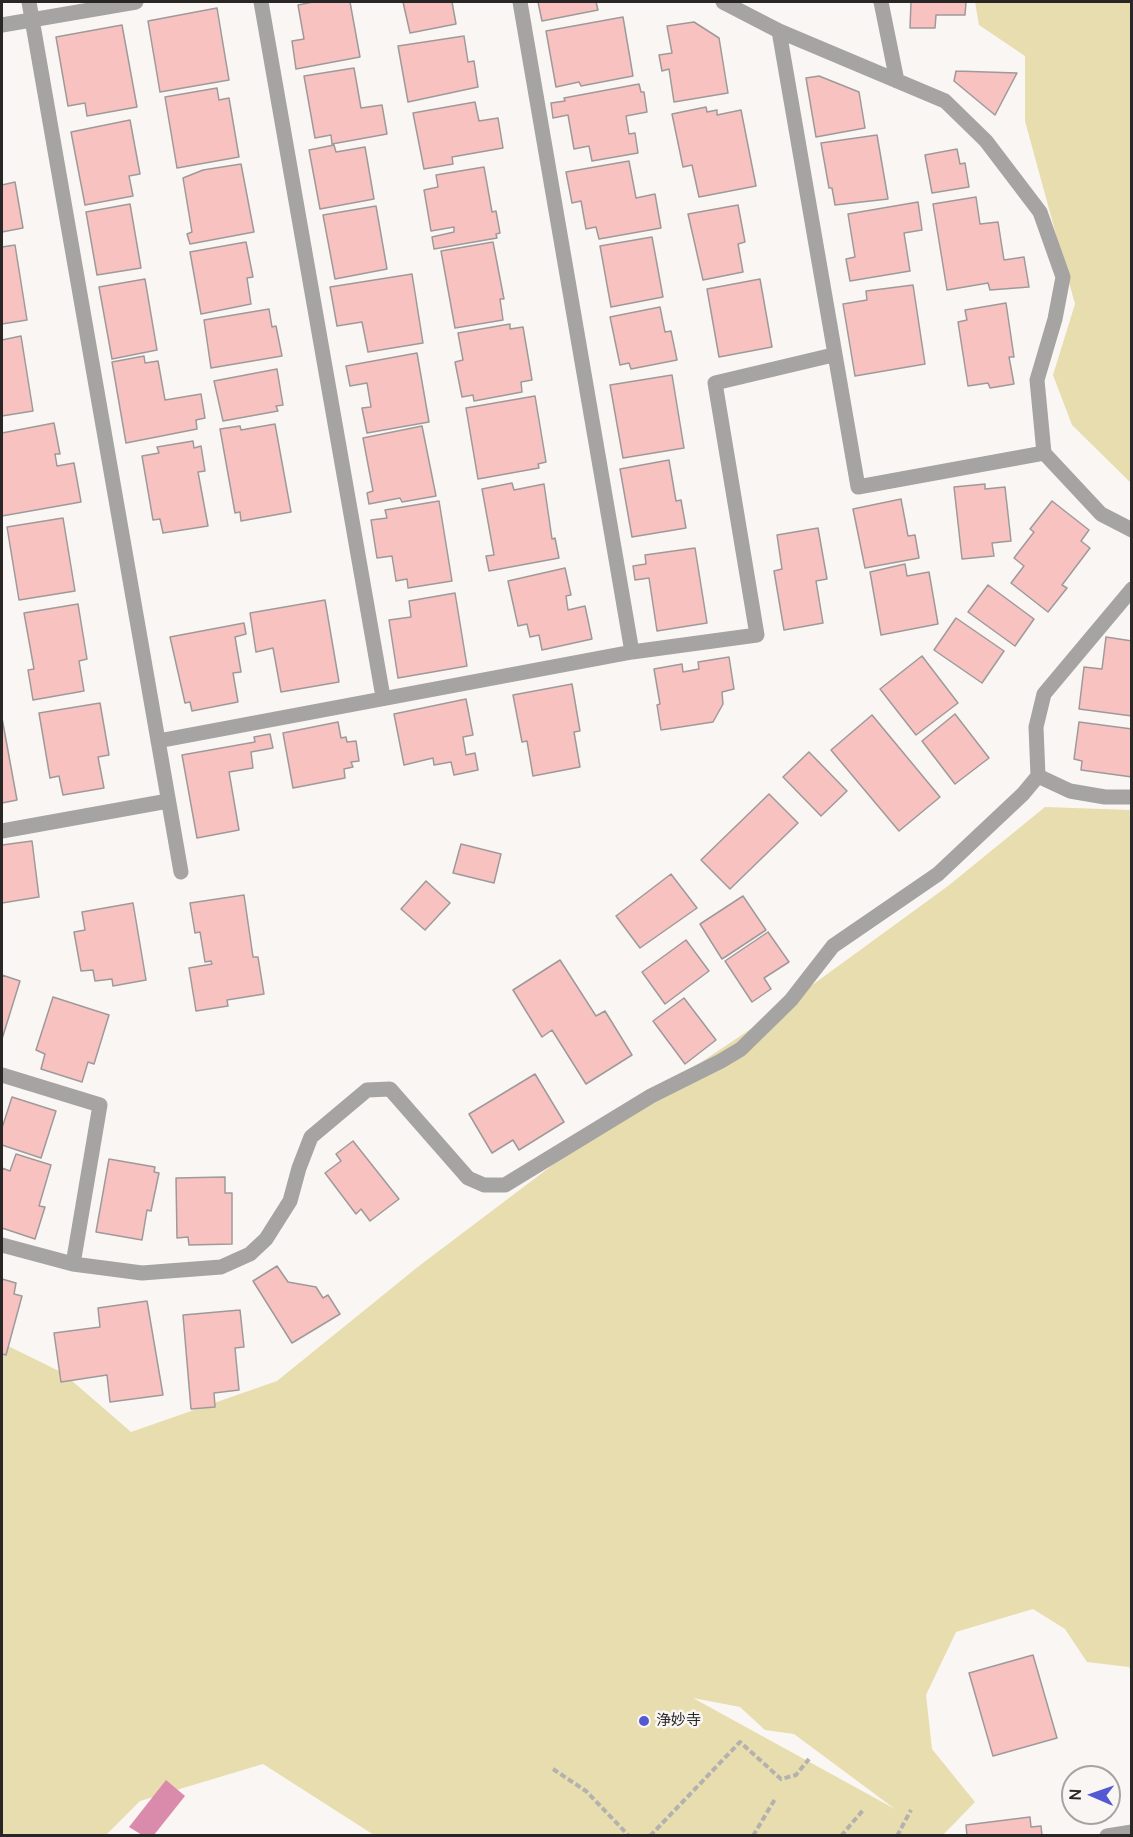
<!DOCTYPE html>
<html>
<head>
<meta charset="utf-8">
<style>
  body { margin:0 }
  #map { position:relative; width:1133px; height:1837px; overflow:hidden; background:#faf6f4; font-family:Manrope,sans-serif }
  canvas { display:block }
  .frame { position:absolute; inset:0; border:3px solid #282726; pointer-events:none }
  .north { position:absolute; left:1061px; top:1765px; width:60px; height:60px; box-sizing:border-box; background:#faf6f4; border:2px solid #a6a3a2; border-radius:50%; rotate:272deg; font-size:16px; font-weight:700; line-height:24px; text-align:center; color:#282726 }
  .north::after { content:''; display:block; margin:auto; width:21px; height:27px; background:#5359d0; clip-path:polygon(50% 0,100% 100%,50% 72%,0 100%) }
</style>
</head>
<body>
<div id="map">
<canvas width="1133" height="1837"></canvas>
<div class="frame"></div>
<div class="north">N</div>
</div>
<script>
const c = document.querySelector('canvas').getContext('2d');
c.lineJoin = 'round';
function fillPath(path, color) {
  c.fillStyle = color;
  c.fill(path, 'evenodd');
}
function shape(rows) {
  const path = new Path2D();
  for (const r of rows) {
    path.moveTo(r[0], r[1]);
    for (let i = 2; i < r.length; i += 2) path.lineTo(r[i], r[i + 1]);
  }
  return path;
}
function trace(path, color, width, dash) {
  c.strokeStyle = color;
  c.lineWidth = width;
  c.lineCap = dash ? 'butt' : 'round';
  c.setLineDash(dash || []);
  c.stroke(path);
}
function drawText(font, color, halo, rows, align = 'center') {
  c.font = font + ' Manrope,"Noto Sans JP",sans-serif';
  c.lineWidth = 5;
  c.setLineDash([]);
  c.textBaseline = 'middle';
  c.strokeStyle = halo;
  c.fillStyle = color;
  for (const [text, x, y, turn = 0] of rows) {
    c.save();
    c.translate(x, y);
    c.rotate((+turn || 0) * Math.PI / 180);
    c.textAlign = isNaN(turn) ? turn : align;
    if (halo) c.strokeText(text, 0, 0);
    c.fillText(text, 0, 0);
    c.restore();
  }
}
fillPath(shape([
  [975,2,1131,2,1131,483,1072,425,1053,375,1075,304,1025,121,1025,56,979,25],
  [1045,807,1131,810,1131,1672,1129,1667,1087,1662,1065,1629,1033,1609,956,1632,926,1695,932,1749,975,1802,943,1835,374,1835,263,1764,140,1801,106,1835,2,1835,2,1343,63,1373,131,1432,277,1381,419,1266,587,1139,767,1018,948,886],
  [693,1698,740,1707,765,1730,794,1734,895,1809]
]), '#e8ddae');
fillPath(shape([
  [166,1780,185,1796,154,1835,142,1835,129,1827]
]), '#da8bac');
const building = shape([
  [313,2,350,2,360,57,296,69,292,41,304,39,298,5,313,2],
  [403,2,452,2,456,24,410,33,403,2],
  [538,2,596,2,598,10,542,21,538,2],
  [911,2,966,2,965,15,936,15,935,28,910,28,911,2],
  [217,8,229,80,160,92,148,21,217,8],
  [623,17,633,76,581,86,579,82,556,87,546,31,623,17],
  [694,22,719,38,728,93,674,102,669,69,662,71,659,55,672,53,667,26,694,22],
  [122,25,137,107,87,116,85,103,68,106,56,37,122,25],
  [464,36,468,62,474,61,478,87,408,102,398,46,464,36],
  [354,68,361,108,382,105,387,134,332,144,331,135,315,138,304,76,354,68],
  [956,71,1017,73,995,115,954,81,956,71],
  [819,76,859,92,865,128,816,137,806,78,819,76],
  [639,84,641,92,644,92,647,112,626,116,629,134,635,133,638,153,592,161,589,146,574,149,568,115,553,118,551,103,565,101,564,98,639,84],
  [217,88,219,100,229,98,239,157,177,168,165,97,217,88],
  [475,102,479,121,498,118,503,148,452,157,453,164,424,169,413,113,475,102],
  [706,107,707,112,717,110,717,115,741,110,756,186,699,197,692,165,683,167,672,114,706,107],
  [130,120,140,174,129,176,133,196,85,205,71,132,130,120],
  [877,135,888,199,835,205,832,188,829,188,821,143,877,135],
  [334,145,336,152,365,147,374,199,320,209,309,150,334,145],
  [957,149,960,164,965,163,969,187,932,193,925,155,957,149],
  [629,161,636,198,655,194,661,228,599,239,596,227,586,229,581,201,572,203,566,172,629,161],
  [241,164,254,232,190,244,187,234,192,232,183,178,203,170,241,164],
  [484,167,492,212,496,211,500,233,496,234,497,238,434,249,432,237,454,232,454,227,431,231,424,190,438,187,436,175,484,167],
  [15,182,23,228,2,232,2,185,15,182],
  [976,197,980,224,998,222,1004,260,1024,257,1029,287,990,290,988,283,947,290,933,204,976,197],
  [918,202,922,230,904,233,910,271,850,281,846,259,855,257,848,214,918,202],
  [130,204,141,268,97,275,86,212,130,204],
  [738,205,745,242,738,244,743,272,703,280,688,214,738,205],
  [376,206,387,269,335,279,323,215,376,206],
  [652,237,663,297,611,307,600,246,652,237],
  [246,242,253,277,247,278,251,304,201,314,190,252,246,242],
  [493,242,504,299,500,299,503,320,455,328,441,251,493,242],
  [15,245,27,320,2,324,2,247,15,245],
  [412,274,423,343,368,352,362,322,337,326,330,287,412,274],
  [145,279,157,350,112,359,99,287,145,279],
  [760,279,772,347,719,357,707,289,760,279],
  [913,285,925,364,855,376,843,304,867,300,866,291,913,285],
  [1006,303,1014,357,1009,357,1014,384,990,388,988,383,968,386,958,322,967,320,965,310,1006,303],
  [660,307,665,332,671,331,677,360,631,369,629,363,620,365,610,317,660,307],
  [269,309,272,327,276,326,282,356,211,368,204,320,269,309],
  [510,324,510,329,523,327,532,380,521,382,522,392,474,401,473,395,462,397,455,362,463,360,458,333,510,324],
  [21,336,33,411,2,416,2,340,21,336],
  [417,353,429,422,367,433,362,408,371,407,367,383,350,386,346,366,417,353],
  [144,356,145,363,158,361,165,400,201,394,205,418,196,420,197,429,126,443,112,362,144,356],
  [277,369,283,405,276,406,278,411,223,421,214,381,277,369],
  [672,375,684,448,623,458,610,385,672,375],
  [535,396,546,462,538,464,539,468,478,479,466,408,535,396],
  [54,423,60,454,55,454,57,466,74,463,81,502,2,516,2,433,54,423],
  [275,424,291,512,241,521,240,512,235,513,220,429,240,426,241,430,275,424],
  [422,426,436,496,402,502,400,498,369,504,367,493,373,491,363,438,422,426],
  [193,441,194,448,201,446,205,471,198,472,208,526,163,533,160,519,153,520,142,456,159,453,157,447,193,441],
  [669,460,676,501,681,500,686,528,632,537,620,469,669,460],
  [512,483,514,490,544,484,552,539,555,538,559,558,489,571,486,556,494,555,482,489,512,483],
  [985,484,985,489,1005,487,1011,541,992,543,994,556,962,559,954,487,985,484],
  [901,499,908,536,915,535,919,558,865,568,853,509,901,499],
  [439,501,452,581,408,588,407,579,396,581,392,556,377,558,371,520,387,518,385,510,439,501],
  [1052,501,1089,530,1081,541,1090,548,1062,585,1067,588,1048,612,1011,583,1024,566,1014,558,1034,532,1030,529,1052,501],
  [63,518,75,591,19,600,7,527,63,518],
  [818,528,827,579,816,581,823,623,784,630,774,571,782,569,777,535,818,528],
  [695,548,707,623,657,631,649,578,635,580,633,566,646,564,645,555,695,548],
  [905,564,907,576,929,572,938,624,881,635,870,572,905,564],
  [565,568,571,595,566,596,568,610,585,606,592,639,542,650,539,635,530,637,527,624,518,626,508,581,565,568],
  [988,585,1034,619,1015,646,968,612,988,585],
  [455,593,467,666,398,678,389,620,411,617,409,601,455,593],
  [325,600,339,682,281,692,273,648,256,652,250,613,325,600],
  [78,604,87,659,79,661,84,691,33,700,28,670,34,669,24,613,78,604],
  [956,618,1004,651,982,683,934,650,956,618],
  [244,623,246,634,235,637,241,672,233,673,238,702,192,711,190,702,185,703,170,637,244,623],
  [1106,637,1132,641,1132,716,1079,709,1084,667,1102,669,1106,637],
  [922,656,958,703,916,735,880,689,922,656],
  [729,657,734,689,722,692,723,704,713,722,661,730,657,705,660,704,654,669,682,664,683,672,699,669,698,662,729,657],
  [572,684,580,731,574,732,580,767,533,776,527,741,522,742,513,695,572,684],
  [466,699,473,735,463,737,466,755,475,753,478,770,454,775,451,762,434,765,433,758,404,765,394,714,466,699],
  [100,703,109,755,98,757,104,788,63,795,59,776,50,778,39,713,100,703],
  [955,714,989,758,955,784,922,741,955,714],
  [872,715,940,797,899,831,831,750,872,715],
  [2,718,17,800,2,803,2,718],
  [338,722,341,738,346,737,347,742,356,741,359,761,351,762,353,767,344,769,345,778,293,788,283,733,338,722],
  [1079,722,1132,729,1132,777,1081,770,1082,761,1074,759,1079,722],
  [270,734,273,748,251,752,253,768,229,772,239,830,197,838,182,755,255,742,254,737,270,734],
  [809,752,847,791,821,816,783,777,809,752],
  [769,794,798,823,730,889,701,860,769,794],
  [32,841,39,897,2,903,2,845,32,841],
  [461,844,501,854,494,883,453,873,461,844],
  [671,874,697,908,640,948,616,916,671,874],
  [426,881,450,903,425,930,401,909,426,881],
  [244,895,253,957,258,957,264,994,227,1000,228,1006,196,1011,189,968,212,964,211,961,205,962,200,932,195,933,190,903,244,895],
  [743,896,766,930,722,959,700,924,743,896],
  [133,903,146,980,113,986,112,979,95,981,93,970,81,971,74,932,85,930,82,912,133,903],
  [768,932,789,962,764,978,771,989,752,1002,725,961,768,932],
  [686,940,709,971,665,1004,642,972,686,940],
  [560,960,596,1016,605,1011,632,1055,586,1084,552,1030,542,1037,513,990,560,960],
  [2,975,20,981,2,1039,2,975],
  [53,997,109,1015,94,1064,88,1062,82,1082,41,1069,45,1054,36,1050,53,997],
  [684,998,716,1040,685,1064,653,1021,684,998],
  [535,1074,564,1122,519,1150,513,1140,492,1153,469,1114,535,1074],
  [12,1097,56,1111,41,1158,2,1145,2,1128,12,1097],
  [353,1141,399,1199,370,1221,361,1209,356,1214,325,1173,341,1161,336,1154,353,1141],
  [16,1154,51,1165,39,1206,45,1207,35,1239,2,1228,2,1168,10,1171,16,1154],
  [109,1159,155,1167,154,1172,159,1173,151,1211,147,1210,142,1240,96,1232,109,1159],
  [225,1177,225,1193,232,1193,232,1244,189,1245,188,1237,177,1238,176,1178,225,1177],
  [277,1266,288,1282,316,1287,323,1298,328,1295,340,1314,292,1343,253,1281,277,1266],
  [2,1279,16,1283,14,1294,22,1296,6,1355,2,1354,2,1279],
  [147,1301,163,1395,110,1402,107,1375,61,1382,54,1333,100,1327,98,1308,147,1301],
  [240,1310,244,1347,235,1348,239,1390,214,1393,215,1407,191,1409,183,1315,240,1310],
  [1033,1655,1057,1738,993,1756,969,1673,1033,1655],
  [1030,1817,1031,1827,1041,1826,1042,1836,967,1836,966,1825,1030,1817]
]);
fillPath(building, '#f8c2c1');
trace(building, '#9f9a9a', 1.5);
trace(shape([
  [553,1769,586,1791,629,1836],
  [650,1836,740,1742,781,1779,796,1775,809,1759],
  [753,1836,775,1799],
  [841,1836,864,1809],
  [897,1836,911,1810]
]), '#b4b1af', 4, [6, 3]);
trace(shape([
  [29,2,181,872],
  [261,2,383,697],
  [520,2,632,652],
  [723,2,779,31,945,101,986,141,1040,212,1063,277,1055,319,1037,380,1044,453,1101,514,1132,530],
  [881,2,897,81],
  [2,25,136,2],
  [779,31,858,487,1044,453],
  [158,741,632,652,757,635,715,383,833,355],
  [1038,776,1070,791,1105,797,1132,797],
  [2,831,168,801],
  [2,1075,100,1105,73,1264],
  [2,1245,73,1264,142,1273,221,1267,250,1254,266,1239,290,1201,299,1168,311,1137,367,1090,390,1089,468,1178,484,1185,505,1185,651,1096,721,1061,741,1049,791,1000,833,946,938,874,1023,794,1038,776,1036,727,1044,694,1132,589],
  [1107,1836,1132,1832]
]), '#a5a4a2', 15);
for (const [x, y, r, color] of [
  [644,1721,6,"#5359d0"]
]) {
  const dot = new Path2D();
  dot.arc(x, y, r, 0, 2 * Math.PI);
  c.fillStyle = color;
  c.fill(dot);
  trace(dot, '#faf6f4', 2);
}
drawText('15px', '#282726', '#faf6f4', [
  ["浄妙寺",656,1721]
], 'left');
</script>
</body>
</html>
